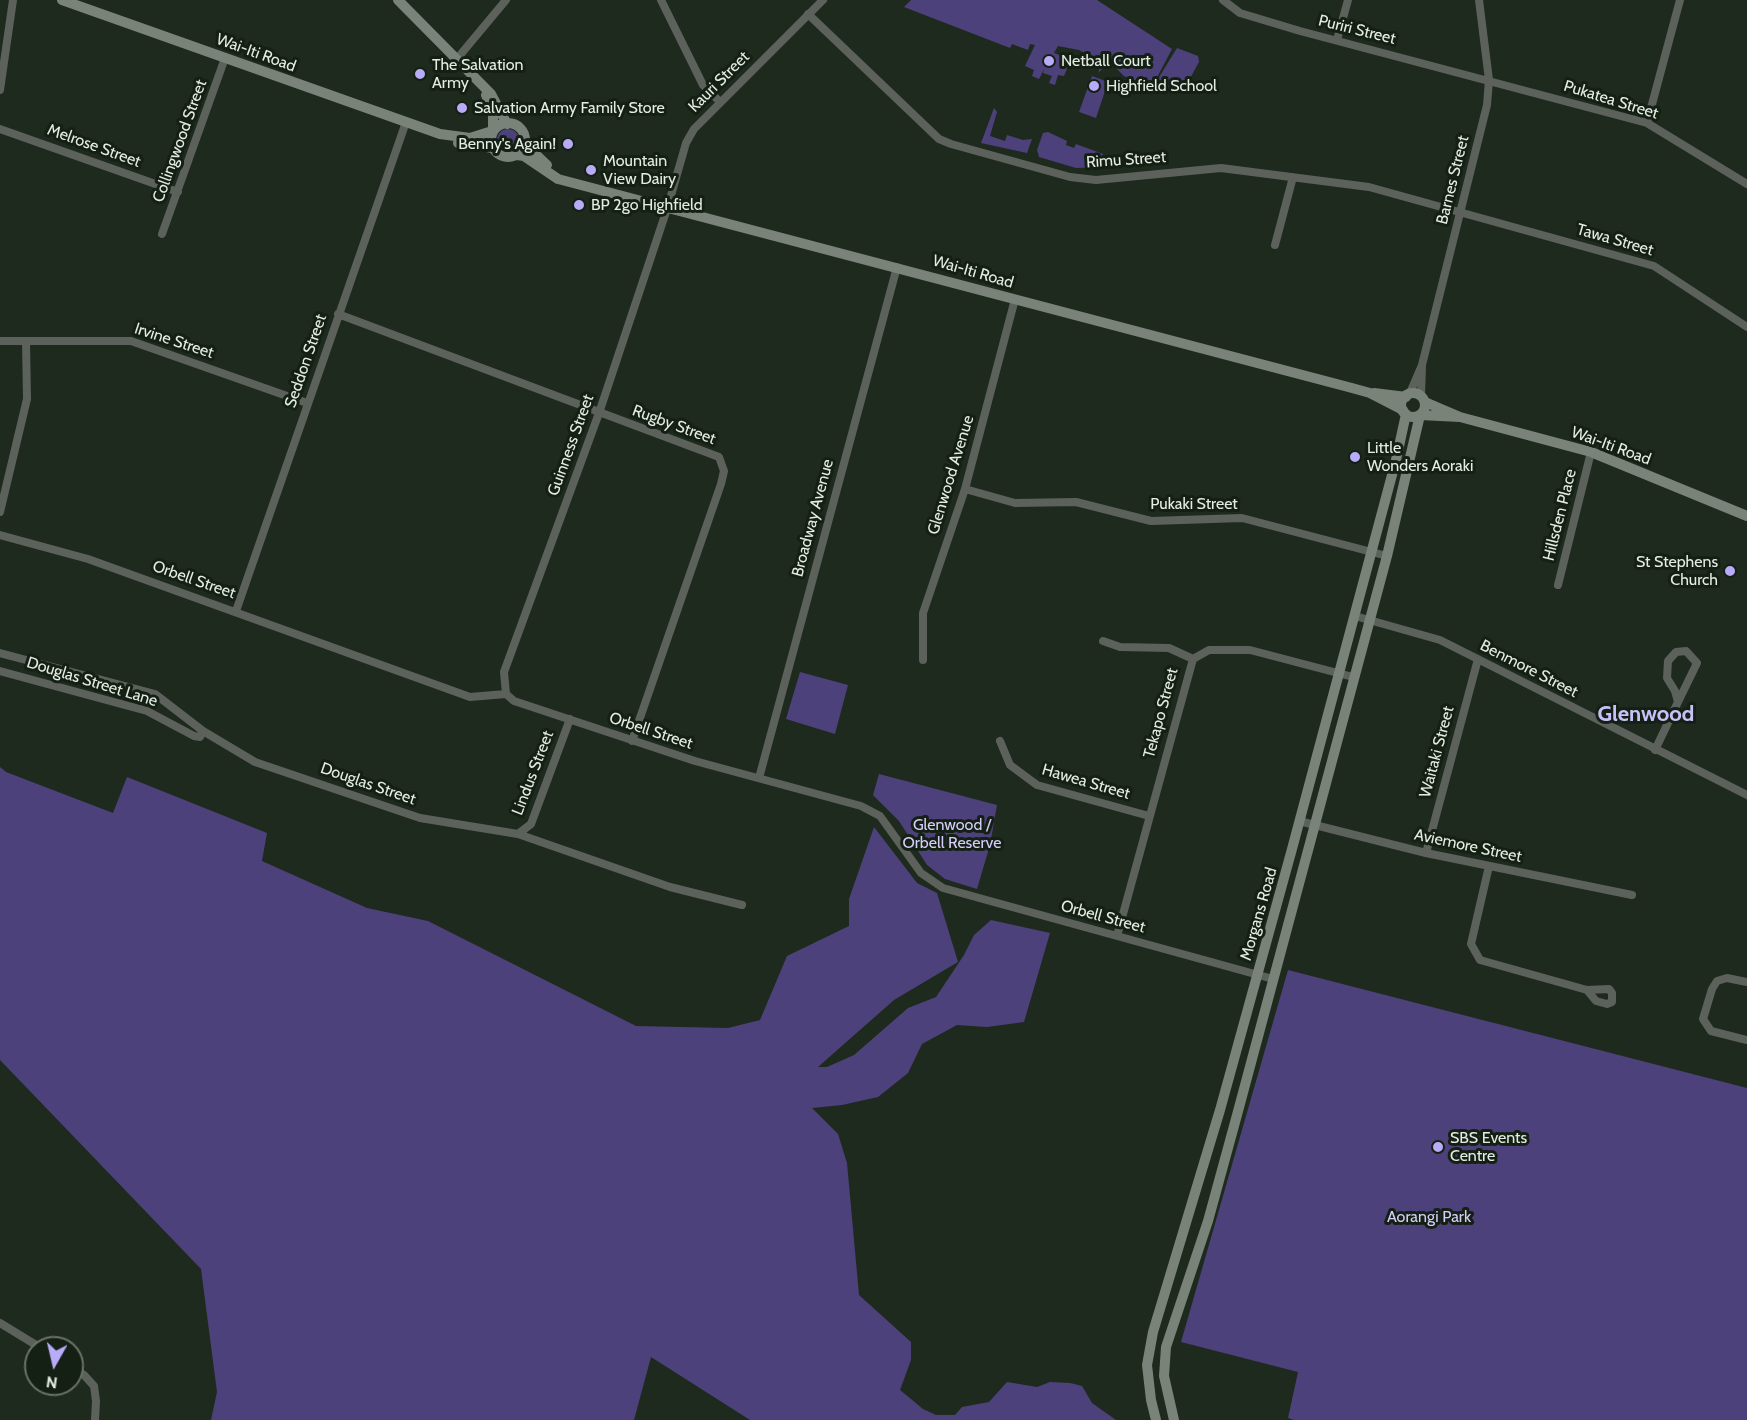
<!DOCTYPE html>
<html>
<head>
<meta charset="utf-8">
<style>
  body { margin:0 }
  #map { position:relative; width:1747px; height:1420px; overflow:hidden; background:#1e2a1d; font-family:Cabin,sans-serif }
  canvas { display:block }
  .north { position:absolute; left:24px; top:1336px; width:60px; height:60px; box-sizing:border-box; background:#152014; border:2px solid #687267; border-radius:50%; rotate:188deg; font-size:16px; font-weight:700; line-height:24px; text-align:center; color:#e4ece4 }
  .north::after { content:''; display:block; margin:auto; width:21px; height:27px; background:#b8abf7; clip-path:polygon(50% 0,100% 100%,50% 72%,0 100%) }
</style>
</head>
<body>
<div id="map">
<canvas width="1747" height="1420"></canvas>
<div class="north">N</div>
</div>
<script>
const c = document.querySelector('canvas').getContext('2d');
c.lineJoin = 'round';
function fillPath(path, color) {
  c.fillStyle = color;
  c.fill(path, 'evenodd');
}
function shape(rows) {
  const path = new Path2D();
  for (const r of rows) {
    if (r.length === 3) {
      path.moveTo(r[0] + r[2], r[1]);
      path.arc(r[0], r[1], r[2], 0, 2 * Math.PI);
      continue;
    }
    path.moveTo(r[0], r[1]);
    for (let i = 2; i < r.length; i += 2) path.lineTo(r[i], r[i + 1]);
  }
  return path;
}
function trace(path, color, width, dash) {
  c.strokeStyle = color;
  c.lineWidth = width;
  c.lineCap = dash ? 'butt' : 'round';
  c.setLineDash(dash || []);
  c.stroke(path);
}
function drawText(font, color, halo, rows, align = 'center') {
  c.font = font + ' Cabin,sans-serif';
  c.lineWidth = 6;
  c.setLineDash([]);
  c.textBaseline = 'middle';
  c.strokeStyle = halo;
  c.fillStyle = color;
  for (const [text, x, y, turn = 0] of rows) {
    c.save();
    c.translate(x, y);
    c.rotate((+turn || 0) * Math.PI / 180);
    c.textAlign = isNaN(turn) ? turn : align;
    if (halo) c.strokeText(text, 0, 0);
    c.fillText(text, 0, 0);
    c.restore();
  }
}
fillPath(shape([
  [911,0,1097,0,1172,49,1152,87,1124,76,1112,64,1107,64,1098,73,1102,62,1079,50,1058,46,1054,53,1071,59,1064,76,1058,75,1055,85,1049,83,1052,76,1043,73,1044,69,1039,79,1032,76,1034,70,1025,66,1035,45,1030,44,1028,50,1012,44,1010,48,904,7],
  [1177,48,1198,56,1199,62,1182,93,1157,85,1153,87],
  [1092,76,1108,82,1096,118,1079,112],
  [994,108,997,112,990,136,1005,141,1007,135,1023,140,1032,139,1027,153,981,143],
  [508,140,11],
  [1048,132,1067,141,1066,145,1074,148,1076,144,1103,154,1102,159,1111,162,1111,167,1076,168,1039,157,1037,150,1043,133],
  [800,672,848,685,835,734,786,719],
  [0,767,6,772,113,813,127,777,267,833,262,861,367,908,428,921,636,1026,728,1028,760,1020,787,956,849,926,849,899,874,827,917,883,937,893,958,962,894,1000,818,1067,827,1067,854,1055,908,1008,936,997,964,955,974,935,991,920,1050,933,1024,1022,987,1027,957,1025,922,1044,908,1073,878,1097,842,1105,812,1108,838,1134,847,1163,859,1295,911,1342,911,1360,900,1390,923,1409,936,1415,955,1415,962,1407,989,1402,1007,1382,1037,1387,1050,1382,1070,1383,1082,1386,1092,1403,1116,1420,750,1420,651,1357,634,1420,211,1420,217,1392,201,1269,0,1060],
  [879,774,997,805,990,845,977,889,945,879,927,865,899,821,873,795],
  [1288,970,1747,1088,1747,1420,1294,1420,1288,1418,1298,1372,1181,1342]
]), '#4d417b');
trace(shape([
  [661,0,703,85,720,102],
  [1223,0,1240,13,1300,31,1647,123,1747,184],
  [808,14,939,139,951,144,1070,177,1096,180,1221,168,1369,187,1654,266,1747,327],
  [1337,40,1348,0],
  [456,60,506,0],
  [0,90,13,0],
  [1647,123,1680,0],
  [0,129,178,192],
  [162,234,225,58],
  [1275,245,1293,177],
  [338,314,719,457,724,471,721,484,632,741],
  [0,341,131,341,307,403],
  [1422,365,1487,105,1489,80,1479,0],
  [1409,395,1422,365,1421,396],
  [965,489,1015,503,1076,502,1151,521,1242,518,1387,556],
  [0,512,27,399,26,341],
  [0,535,88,559,470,697,506,694,514,701,695,761,861,806,880,816,921,873,943,888,1273,979],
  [1558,585,1591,452],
  [236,611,406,122],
  [1355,616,1440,640,1747,795],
  [1103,641,1120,647,1169,648,1193,659],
  [0,653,155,694,203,731,255,762,420,818,518,834,670,887,742,905],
  [923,660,923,613,965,489,1015,299],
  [0,671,147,711,194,736,200,737,203,731],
  [506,694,504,672,599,413,668,206,686,143,694,129,823,0],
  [1000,741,1010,765,1037,785,1149,816],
  [1655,750,1678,702,1675,691,1667,678,1668,661,1676,652,1686,651,1697,663,1678,702],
  [759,778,897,267],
  [1299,821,1426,853,1632,895],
  [518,834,531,824,570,719],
  [1426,853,1478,659],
  [1489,866,1471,944,1480,960,1587,990,1609,989,1612,993,1612,1002,1607,1004,1596,1001,1587,990],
  [1117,936,1193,659,1209,650,1250,650,1353,677],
  [1747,982,1727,978,1717,981,1712,989,1703,1019,1711,1031,1747,1040],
  [0,1323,41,1348],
  [72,1367,84,1375,94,1386,96,1401,95,1420]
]), '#5c625b', 8);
trace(shape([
  [62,0,440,134,470,138,492,131],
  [398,0,491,94,507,124],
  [486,95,493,114,493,129],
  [508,140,17],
  [458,143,493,148],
  [525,144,547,165],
  [517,155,524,156,558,179,1352,388,1370,393,1403,410],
  [1374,393,1406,397],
  [1413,405,12],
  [1425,402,1460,417,1591,452,1747,516],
  [1156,1420,1151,1400,1147,1365,1153,1332,1220,1110,1292,849,1396,460,1406,414],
  [1174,1420,1164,1376,1166,1347,1208,1221,1237,1115,1387,556,1420,415,1460,417]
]), '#7a8379', 10);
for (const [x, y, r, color] of [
  [1049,61,6,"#b8abf7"],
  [420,74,6,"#b8abf7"],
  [1094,86,6,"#b8abf7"],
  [462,108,6,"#b8abf7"],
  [568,144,6,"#b8abf7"],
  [591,170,6,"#b8abf7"],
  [579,205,6,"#b8abf7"],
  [1355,457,6,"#b8abf7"],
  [1730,571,6,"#b8abf7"],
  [1438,1147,6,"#b8abf7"]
]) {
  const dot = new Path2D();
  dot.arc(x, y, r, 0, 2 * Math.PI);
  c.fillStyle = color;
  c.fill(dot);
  trace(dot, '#152014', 2);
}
drawText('16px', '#e4ece4', '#152014', [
  ["Puriri Street",1357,30,14],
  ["Wai-Iti Road",256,53,20],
  ["Kauri Street",719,82,-45],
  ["Pukatea Street",1611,100,17],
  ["Collingwood Street",180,141,-70],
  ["Melrose Street",94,146,20],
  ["Rimu Street",1126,160,-4],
  ["Barnes Street",1453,180,-76],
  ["Tawa Street",1615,240,16],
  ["Wai-Iti Road",973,272,16],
  ["Irvine Street",174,341,18],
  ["Seddon Street",306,361,-71],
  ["Rugby Street",674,425,20],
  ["Guinness Street",571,445,-70],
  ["Wai-Iti Road",1611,446,20],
  ["Glenwood Avenue",951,475,-73],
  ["Pukaki Street",1194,504],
  ["Hillsden Place",1560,515,-76],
  ["Broadway Avenue",813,518,-75],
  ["Orbell Street",194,580,19],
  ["Benmore Street",1529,669,27],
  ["Douglas Street Lane",92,682,17],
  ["Tekapo Street",1161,713,-75],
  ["Orbell Street",651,731,18],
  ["Waitaki Street",1437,752,-75],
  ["Lindus Street",533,773,-69],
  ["Hawea Street",1086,782,16],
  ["Douglas Street",368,784,19],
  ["Aviemore Street",1468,846,12],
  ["Morgans Road",1259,914,-74],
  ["Orbell Street",1103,917,15]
]);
drawText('16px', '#e4ece4', '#152014', [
  ["Netball Court",1061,61],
  ["The Salvation",432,65],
  ["Army",432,83],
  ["Highfield School",1106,86],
  ["Salvation Army Family Store",474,108],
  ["Benny's Again!",556,144,"right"],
  ["Mountain",603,161],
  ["View Dairy",603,179],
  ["BP 2go Highfield",591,205],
  ["Little",1367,448],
  ["Wonders Aoraki",1367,466],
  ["St Stephens",1718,562,"right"],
  ["Church",1718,580,"right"],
  ["SBS Events",1450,1138],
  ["Centre",1450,1156]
], 'left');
drawText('16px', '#d5cefb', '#152014', [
  ["Glenwood /",952,825],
  ["Orbell Reserve",952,843],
  ["Aorangi Park",1429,1217]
]);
drawText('bold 22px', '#c9c0fa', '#152014', [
  ["Glenwood",1646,715]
]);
</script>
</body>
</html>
